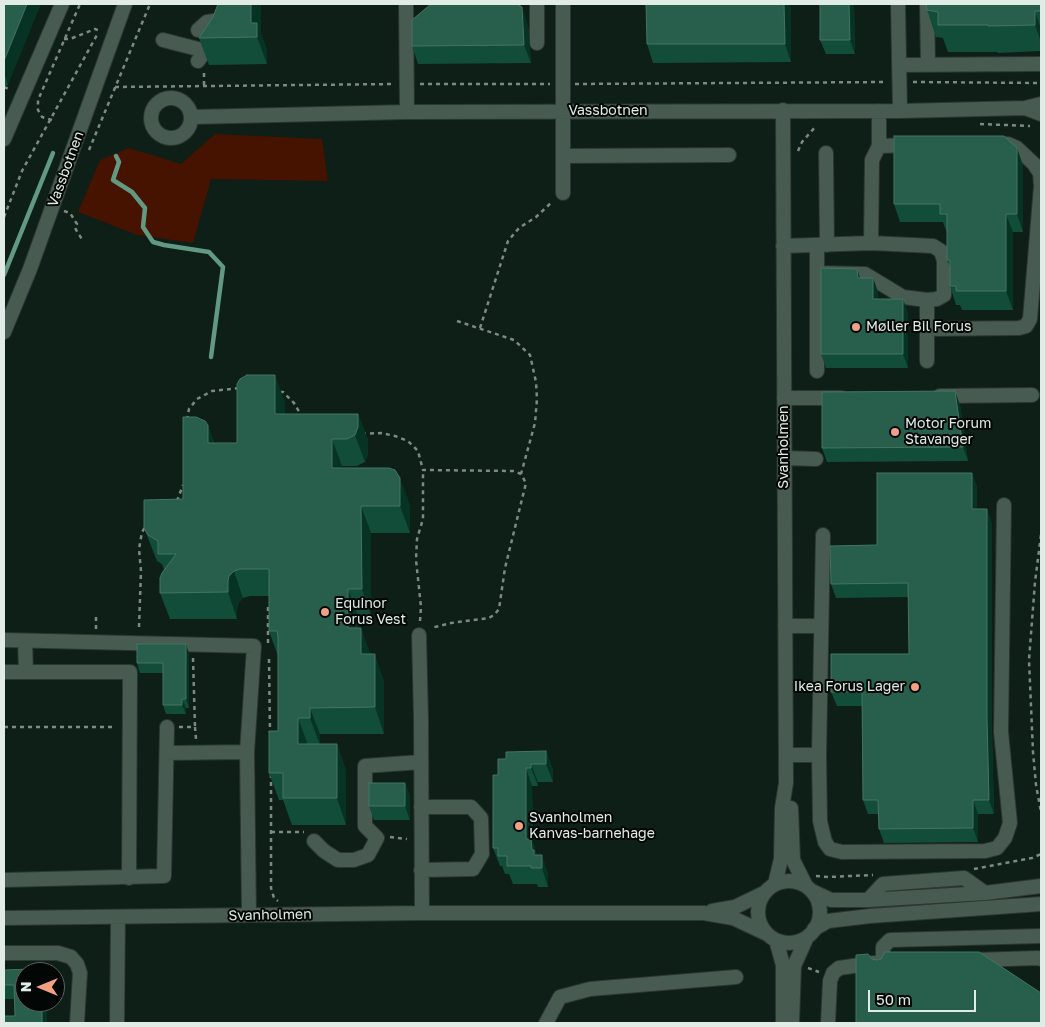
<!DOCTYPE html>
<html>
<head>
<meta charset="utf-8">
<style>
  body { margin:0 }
  #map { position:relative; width:1045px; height:1027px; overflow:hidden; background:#0d1f17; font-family:"Golos Text",sans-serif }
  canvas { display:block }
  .frame { position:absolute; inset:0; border:5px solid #e1ece6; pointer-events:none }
  .north { position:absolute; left:15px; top:962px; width:50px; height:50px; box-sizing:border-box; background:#020705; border:1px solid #5b635f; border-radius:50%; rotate:270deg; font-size:14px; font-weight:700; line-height:20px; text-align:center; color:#e1ece6 }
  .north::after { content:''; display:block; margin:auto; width:18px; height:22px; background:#f3a082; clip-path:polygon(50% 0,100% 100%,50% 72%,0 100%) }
  .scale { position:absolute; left:868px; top:990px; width:108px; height:22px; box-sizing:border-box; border:2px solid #e1ece6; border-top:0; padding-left:6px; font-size:15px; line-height:18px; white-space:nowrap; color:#e1ece6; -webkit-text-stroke:4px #020705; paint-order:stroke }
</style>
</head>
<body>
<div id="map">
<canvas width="1045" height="1027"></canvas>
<div class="frame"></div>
<div class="north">N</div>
<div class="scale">50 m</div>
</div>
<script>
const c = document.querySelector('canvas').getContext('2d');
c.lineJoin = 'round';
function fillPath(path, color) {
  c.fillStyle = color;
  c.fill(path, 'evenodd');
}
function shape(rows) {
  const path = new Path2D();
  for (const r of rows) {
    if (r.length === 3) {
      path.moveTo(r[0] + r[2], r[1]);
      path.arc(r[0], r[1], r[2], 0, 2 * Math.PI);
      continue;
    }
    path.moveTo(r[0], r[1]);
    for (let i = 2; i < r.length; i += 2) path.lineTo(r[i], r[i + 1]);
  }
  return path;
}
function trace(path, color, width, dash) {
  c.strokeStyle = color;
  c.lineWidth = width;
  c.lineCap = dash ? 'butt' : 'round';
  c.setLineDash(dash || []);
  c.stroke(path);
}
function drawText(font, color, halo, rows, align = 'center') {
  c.font = font + ' "Golos Text",sans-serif';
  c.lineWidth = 4;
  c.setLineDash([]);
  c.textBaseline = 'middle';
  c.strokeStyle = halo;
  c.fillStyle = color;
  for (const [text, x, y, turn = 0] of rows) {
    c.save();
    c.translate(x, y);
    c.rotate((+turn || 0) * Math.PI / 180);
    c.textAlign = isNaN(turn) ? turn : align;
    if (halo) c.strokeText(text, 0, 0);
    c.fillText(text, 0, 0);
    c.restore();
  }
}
fillPath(shape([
  [215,134,322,139,328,181,211,179,193,243,137,235,78,212,100,160,129,148,181,164]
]), '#451300');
trace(shape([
  [116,156,119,162,113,180,132,192,145,208,143,227,153,242,164,245,209,252,223,267,211,357],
  [4,275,53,153]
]), '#629983', 4.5);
const minor = shape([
  [406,4,407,112],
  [563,4,563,193],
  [898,4,900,111],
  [927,4,928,64],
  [198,30,207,22,214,21,219,24,219,31,198,61],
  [163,40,198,49],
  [537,43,537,4],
  [899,65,1041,64],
  [171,118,20],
  [1041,104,1025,108,1041,114],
  [192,117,407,112,900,111,1025,108],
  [4,139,62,4],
  [879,146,910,145],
  [826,153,827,245],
  [564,156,729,155],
  [871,243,872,160,879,146,879,111],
  [817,245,817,371],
  [783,246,871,243,933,246,941,251,944,261,944,295,937,299,927,300,903,297,865,274,817,273],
  [927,300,927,361],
  [926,329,1019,328,1026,326,1030,319,1041,186,1040,173,1034,164,1017,148,1008,144,999,144],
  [4,332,30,269,125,4],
  [940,396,1032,395],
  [784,398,841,398],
  [785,458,816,459],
  [823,535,819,755,820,821,825,842,830,849,842,852,985,851,997,848,1005,838,1010,823,1001,732,1004,505],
  [785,626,821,626],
  [419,635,421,719,422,913],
  [4,640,254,646,247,752,249,915],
  [25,641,26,672],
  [4,672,130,672,129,878],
  [167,753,247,752],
  [786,755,819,755],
  [421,807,471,807,481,818,482,854,473,869,421,870],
  [791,808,793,860,806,886],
  [314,841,324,851,338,860,354,860,368,855,377,838,365,826,365,766,421,762],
  [4,880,164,876,167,727],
  [789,912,31],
  [775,884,781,859,782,808,786,783,783,110],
  [812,891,831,900,868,900,985,893,1041,886],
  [868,900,883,884,964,878,985,893],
  [712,911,735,907,764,893],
  [4,918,422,913,704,913,733,918,767,934],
  [814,929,828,921,870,916,1041,904],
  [776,940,783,965,783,1023],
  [4,953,58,953,71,957,77,964,80,973,77,1023],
  [973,960,1038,958,1041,959],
  [883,970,883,947,890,940,1041,936],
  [117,1023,118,917],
  [546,1023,560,997,590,989,736,977],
  [792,1023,794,966,807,937],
  [828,1023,830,981,833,973,839,968,874,963]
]);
trace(minor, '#2d3631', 16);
trace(shape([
  [64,39,70,39,95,29,100,31],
  [204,73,204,86],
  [913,82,1041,83],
  [420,84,550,84],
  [575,84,887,82],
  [4,87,11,90],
  [115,87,395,84],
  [52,120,42,117,38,110,38,100,80,4],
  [980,124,1030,126],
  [89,150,150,4],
  [798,151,802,142,816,126],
  [64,211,70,213,77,224,75,228,83,241],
  [4,217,22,171,98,33],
  [457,321,514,340,530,355,536,382,537,399,535,423,521,474],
  [480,328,508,241,519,228,536,217,552,202],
  [280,392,283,392,294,403,301,415],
  [187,420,189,409,197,399,212,391,240,388],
  [362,434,381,433,395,436,408,441,418,451,423,470,514,471,521,474,526,483,505,568,499,609,495,614,489,618,451,623,431,628],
  [177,501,183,485],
  [1041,535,1035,582,1029,660,1033,752,1036,785,1041,812],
  [268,607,268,643],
  [420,621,421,607,416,560,417,539,423,519,423,470],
  [139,627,141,571,139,549,142,532,146,526],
  [96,629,96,613],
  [193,658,195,727],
  [269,659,270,733],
  [4,727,116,727],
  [179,727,195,727,196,739],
  [271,774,271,888,274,898,278,901],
  [271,832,304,832],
  [390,837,407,839],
  [974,869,1032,858,1041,854],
  [816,876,828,877,873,875],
  [808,968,819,972]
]), '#7c8a83', 2.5, [4, 4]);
trace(minor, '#475b51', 14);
fillPath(shape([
  [4,4,8,85,4,87],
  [261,4,261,34,267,50,267,64,209,65,199,38],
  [820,4,854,4,855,54,826,54,820,40],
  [1041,4,1041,51,998,53,997,52,948,52,943,38,936,37,927,10],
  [791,8,791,62,653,63,647,44],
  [528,25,531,63,418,64,412,46],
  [1017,148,1023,166,1023,232,1013,232,1013,310,962,310,960,305,956,305,950,286,950,267,947,260,947,233,943,222,900,222,894,204],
  [861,278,873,278,878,292,878,299,908,313,908,368,826,368,821,354],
  [285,402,285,414,358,414,368,440,368,454,365,462,357,466,342,466,342,468,410,505,410,533,371,533,371,616,358,616,358,628,384,681,384,734,320,734,320,744,337,744,346,771,346,825,292,825,283,800,279,800,269,773,278,731,278,656,269,631,269,596,250,596,243,598,239,602,237,608,237,619,170,619,160,593,164,570,162,564,157,561,144,528,183,499,215,443,237,443],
  [960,405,968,461,827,462,822,448],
  [972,473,977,487,977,509,992,523,992,732,994,814,978,814,978,842,884,843,879,829,878,814,868,814,863,800,862,706,837,706,831,692,909,654,908,597,836,598,831,584,877,545],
  [189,653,189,708,186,708,186,714,166,714,163,705,163,673,140,673,137,663],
  [546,751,553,770,553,782,538,782,538,786,532,786,533,843,537,855,548,873,548,887,538,887,537,884,513,884,509,874,505,874,502,866,500,866,493,848,498,775,506,759],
  [405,783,410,797,410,820,374,820,369,806],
  [4,968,4,970,25,972,47,1002,47,1023,4,1023,15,1016,15,999,4,999]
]), '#124d39');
fillPath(shape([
  [27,4,41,4,8,85,4,73,4,61],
  [251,4,261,4,261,34,267,50,267,64,257,37,251,23],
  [784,4,789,4,791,8,791,62,785,44],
  [849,4,854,4,855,54,850,40],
  [522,7,528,25,531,63,524,45],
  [1035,11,1041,29,1041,42,1035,25],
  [1017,148,1023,166,1023,232,1017,214],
  [1006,214,1013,232,1013,310,1006,291],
  [857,269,862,283,858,278],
  [873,278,878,292,878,313,873,299],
  [903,299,908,313,908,368,903,354],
  [275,375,285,402,285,441,275,414],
  [955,391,960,405,968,461,963,447],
  [358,414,368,440,368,454,365,462,355,435],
  [208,425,218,452,208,443],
  [332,439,342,466,342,495,332,468],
  [972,473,977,487,977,523,972,509],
  [400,478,410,505,410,533,400,506],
  [361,506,371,533,371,616,362,589],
  [987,509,992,523,992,732,994,814,989,800,987,718],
  [234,571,243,598,239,602,237,608,237,619,228,592,228,581,229,576],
  [348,589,358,616,358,655,348,628],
  [361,628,371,655,361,654],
  [186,644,189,653,189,708,186,699],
  [375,654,384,681,384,734,375,707],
  [182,699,186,708,186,714,182,705],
  [310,708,320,734,320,745,310,718],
  [298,718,308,745,298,744],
  [337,744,346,771,346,825,337,798],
  [546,751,553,770,553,782,546,764],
  [531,764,538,782,538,786,531,768],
  [526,768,532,786,533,843,538,858,539,868,526,839],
  [405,783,410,797,410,820,405,806],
  [973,800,978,814,978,842,973,828],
  [542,855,548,873,548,887,542,868],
  [42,1002,47,1002,47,1023,42,1023]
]), '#063324');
const building = shape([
  [4,4,27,4,4,61,4,4],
  [218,4,251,4,251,23,257,23,257,37,199,38,213,17,218,4],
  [431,4,517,4,522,7,524,45,412,46,412,20,431,4],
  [646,4,784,4,785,44,647,44,646,4],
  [820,4,849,4,850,40,820,40,820,4],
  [926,4,1041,4,1041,11,1035,11,1035,25,988,26,988,25,938,25,938,12,927,10,926,4],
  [894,136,1004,136,1017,148,1017,214,1006,214,1006,291,956,291,956,286,950,286,950,260,947,260,947,214,940,214,940,204,894,204,894,136],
  [821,268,857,269,858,278,873,278,873,299,903,299,903,354,821,354,821,268],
  [247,375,275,375,275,414,358,414,358,427,355,435,347,439,332,439,332,468,389,468,395,470,400,478,400,506,361,506,362,589,348,589,348,628,361,628,361,654,375,654,375,707,310,708,310,718,298,718,298,744,337,744,337,798,283,798,283,773,269,773,269,731,278,731,278,637,277,631,269,631,269,569,240,569,234,571,229,576,228,581,228,592,160,593,160,578,162,573,176,554,158,554,158,541,148,535,144,528,144,500,183,499,183,417,196,417,205,421,208,425,208,443,237,443,237,384,240,379,247,375],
  [955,391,963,447,822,448,822,392,955,391],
  [877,473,972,473,972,509,987,509,987,718,989,800,973,800,973,828,879,829,878,800,863,800,862,692,831,692,831,654,909,654,908,583,831,584,830,546,877,545,877,473],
  [137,644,186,644,186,699,182,699,182,705,163,705,163,663,137,663,137,644],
  [546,751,546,764,531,764,531,768,526,768,526,839,531,839,532,850,534,850,534,855,542,855,542,868,531,868,531,866,507,866,507,856,498,856,498,848,493,848,493,775,498,775,498,759,506,759,506,752,546,751],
  [369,783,405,783,405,806,369,806,369,783],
  [885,952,979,952,1041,993,1041,1023,856,1023,856,955,868,954,872,959,877,960,881,959,885,952],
  [32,969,32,972,25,972,25,1002,42,1002,42,1023,4,1023,4,1016,15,1016,14,985,4,985,4,970,32,969]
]);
fillPath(building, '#285e4c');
trace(building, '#457464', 1);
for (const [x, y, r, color] of [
  [856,327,5,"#f3a082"],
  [895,432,5,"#f3a082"],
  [325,612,5,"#f3a082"],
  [915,687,5,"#f3a082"],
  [519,826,5,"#f3a082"]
]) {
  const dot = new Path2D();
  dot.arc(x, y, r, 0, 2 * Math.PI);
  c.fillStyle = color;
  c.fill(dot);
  trace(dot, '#020705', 2);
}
drawText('14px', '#e1ece6', '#020705', [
  ["Vassbotnen",608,111],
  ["Vassbotnen",66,169,-70],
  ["Svanholmen",784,447,-90],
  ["Svanholmen",270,915,-1]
]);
drawText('14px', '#e1ece6', '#020705', [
  ["Møller Bil Forus",866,327],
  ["Motor Forum",905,424],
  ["Stavanger",905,440],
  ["Equinor",335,604],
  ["Forus Vest",335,620],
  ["Ikea Forus Lager",905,687,"right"],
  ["Svanholmen",529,818],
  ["Kanvas-barnehage",529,834]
], 'left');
</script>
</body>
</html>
